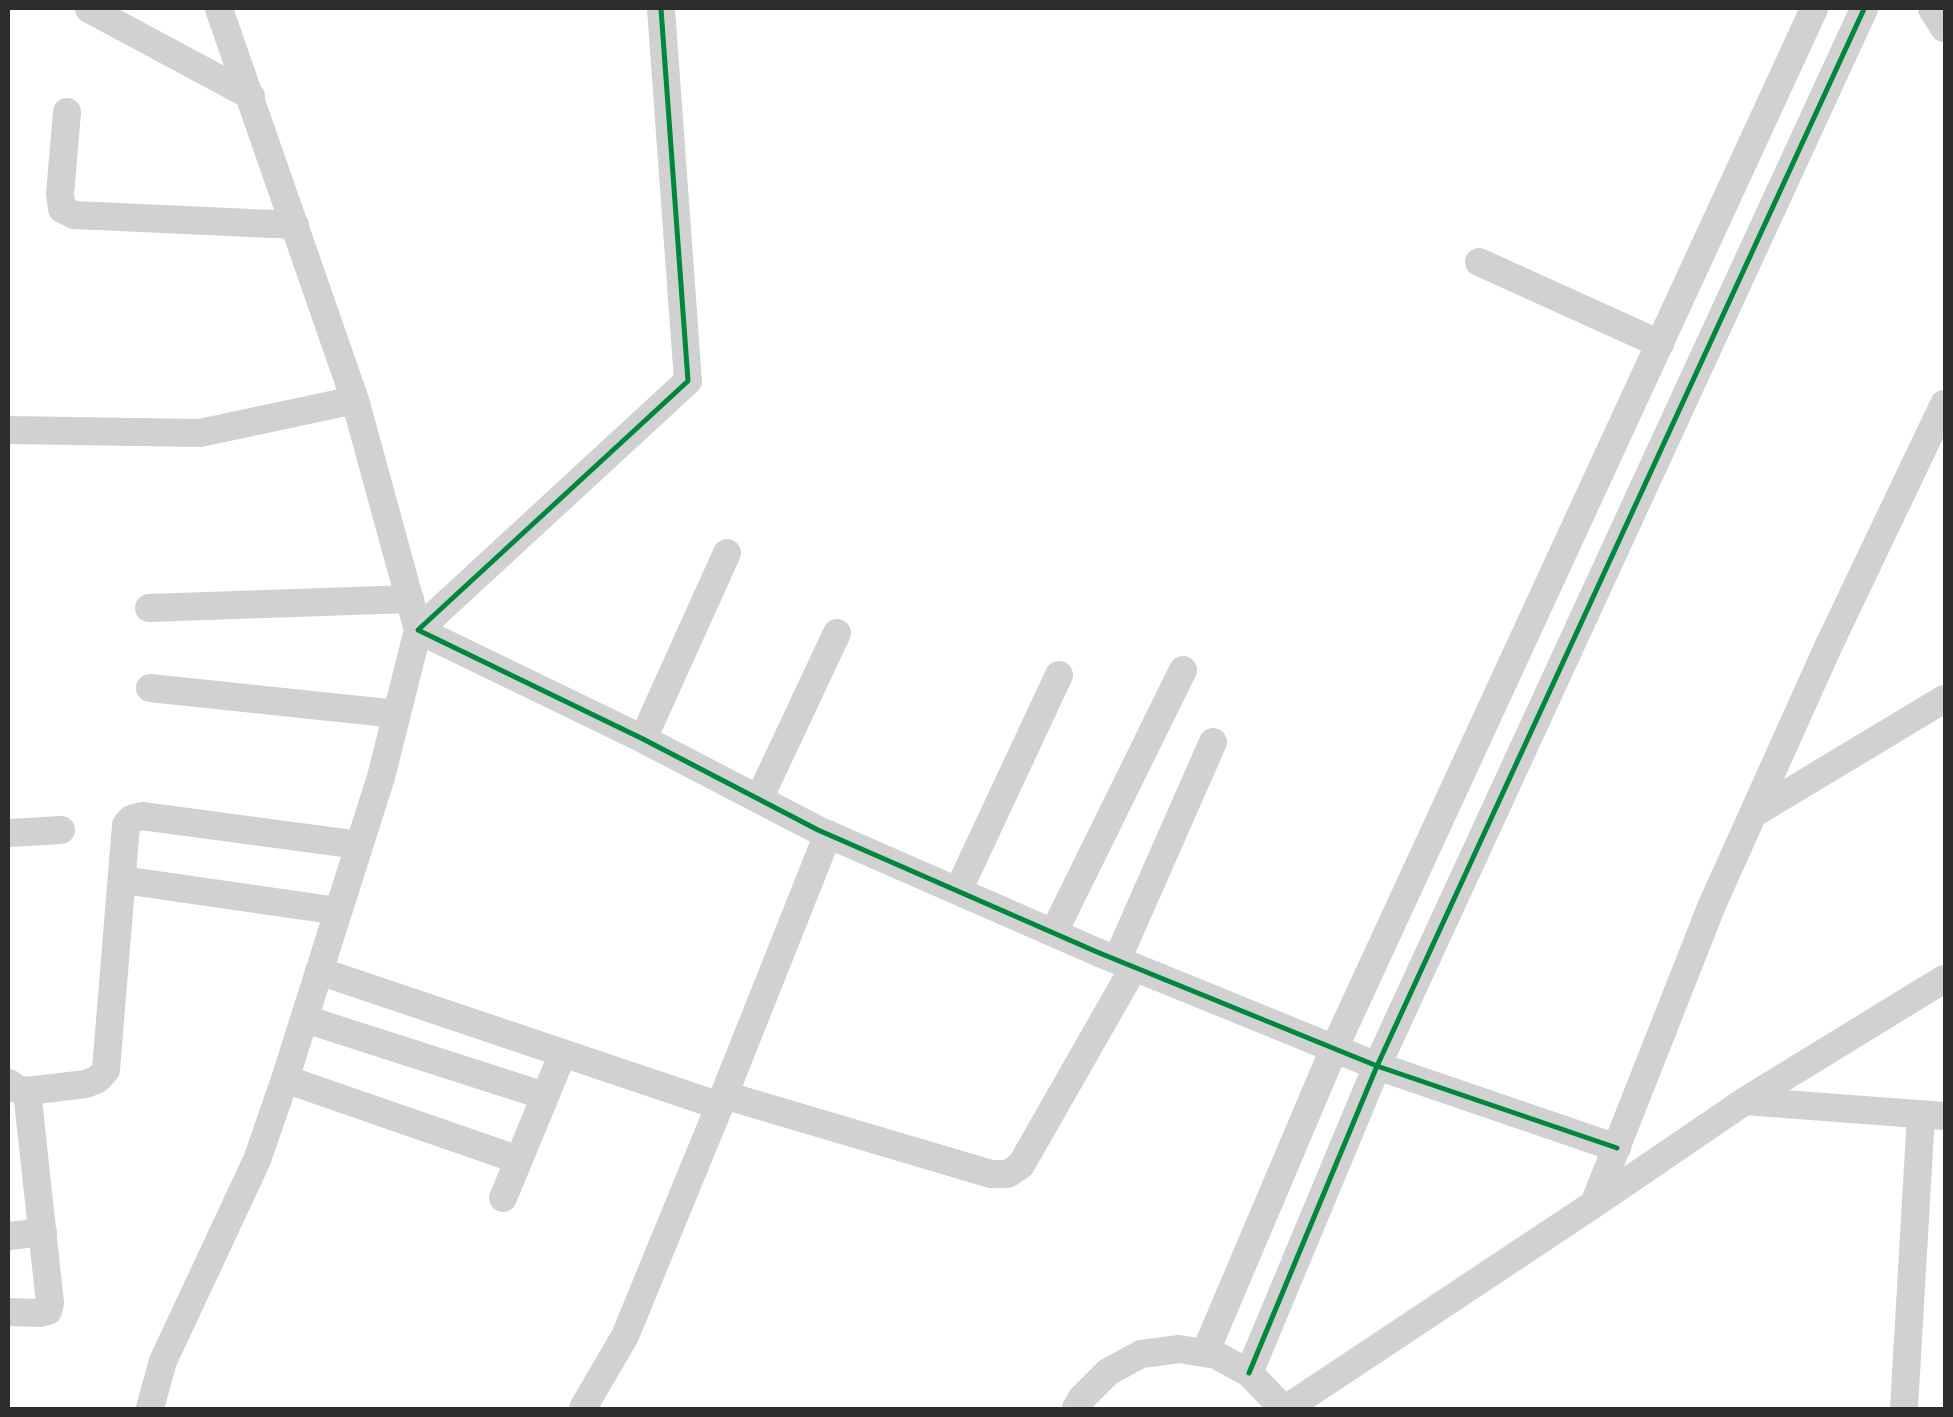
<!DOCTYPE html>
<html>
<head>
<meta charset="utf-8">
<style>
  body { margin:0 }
  #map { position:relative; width:1953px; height:1417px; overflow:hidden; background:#fff; font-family:"Space Grotesk",sans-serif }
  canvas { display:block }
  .frame { position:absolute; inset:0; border:10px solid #2c2c2c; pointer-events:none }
</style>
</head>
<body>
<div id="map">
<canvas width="1953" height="1417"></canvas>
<div class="frame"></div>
</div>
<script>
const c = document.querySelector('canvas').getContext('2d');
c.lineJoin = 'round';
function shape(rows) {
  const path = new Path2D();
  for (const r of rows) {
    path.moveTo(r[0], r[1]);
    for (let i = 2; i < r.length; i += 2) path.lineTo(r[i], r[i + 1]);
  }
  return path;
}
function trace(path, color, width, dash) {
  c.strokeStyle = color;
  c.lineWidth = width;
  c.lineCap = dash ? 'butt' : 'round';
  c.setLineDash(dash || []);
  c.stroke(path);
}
trace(shape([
  [89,9,251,96],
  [661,9,688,381,418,630,643,739,818,830,1097,952,1377,1066,1617,1148],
  [1932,9,1944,28],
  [67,112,60,194,62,209,74,215,295,225],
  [1479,262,1660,344],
  [9,430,200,433,355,400],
  [149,608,410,599],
  [150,688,397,714],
  [643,739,727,553],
  [759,799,837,633],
  [1753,814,1944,699],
  [9,833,61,830],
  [123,880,338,911],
  [958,891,1059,675],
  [1054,932,1183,670],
  [1117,960,1213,742],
  [319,971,720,1106],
  [305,1019,545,1096],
  [285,1079,519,1160],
  [9,1083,17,1089,27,1091,86,1084,98,1079,106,1070,126,825,131,819,142,816,359,845],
  [724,1095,991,1174,1008,1174,1021,1165,1134,967],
  [1745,1101,1944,979],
  [503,1198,563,1053],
  [1594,1204,1712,905,1828,647,1944,404],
  [9,1236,43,1232],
  [9,1312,39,1313,48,1311,50,1303,27,1091],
  [1205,1353,1334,1049,1814,9],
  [1249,1373,1377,1066,1864,9],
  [150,1408,163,1361,257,1160,285,1079,381,777,418,630,355,400,219,9],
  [583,1408,625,1336,724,1095,828,834],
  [1076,1408,1081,1399,1108,1372,1141,1354,1179,1349,1216,1355,1249,1373,1275,1400,1279,1408],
  [1287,1408,1594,1204,1745,1101,1944,1116],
  [1904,1408,1921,1115]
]), '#d1d1d1', 28);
trace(shape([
  [661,9,688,381,418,630,643,739,818,830,1097,952,1377,1066,1617,1148],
  [1249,1373,1377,1066,1864,9]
]), '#00873e', 5);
</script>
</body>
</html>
